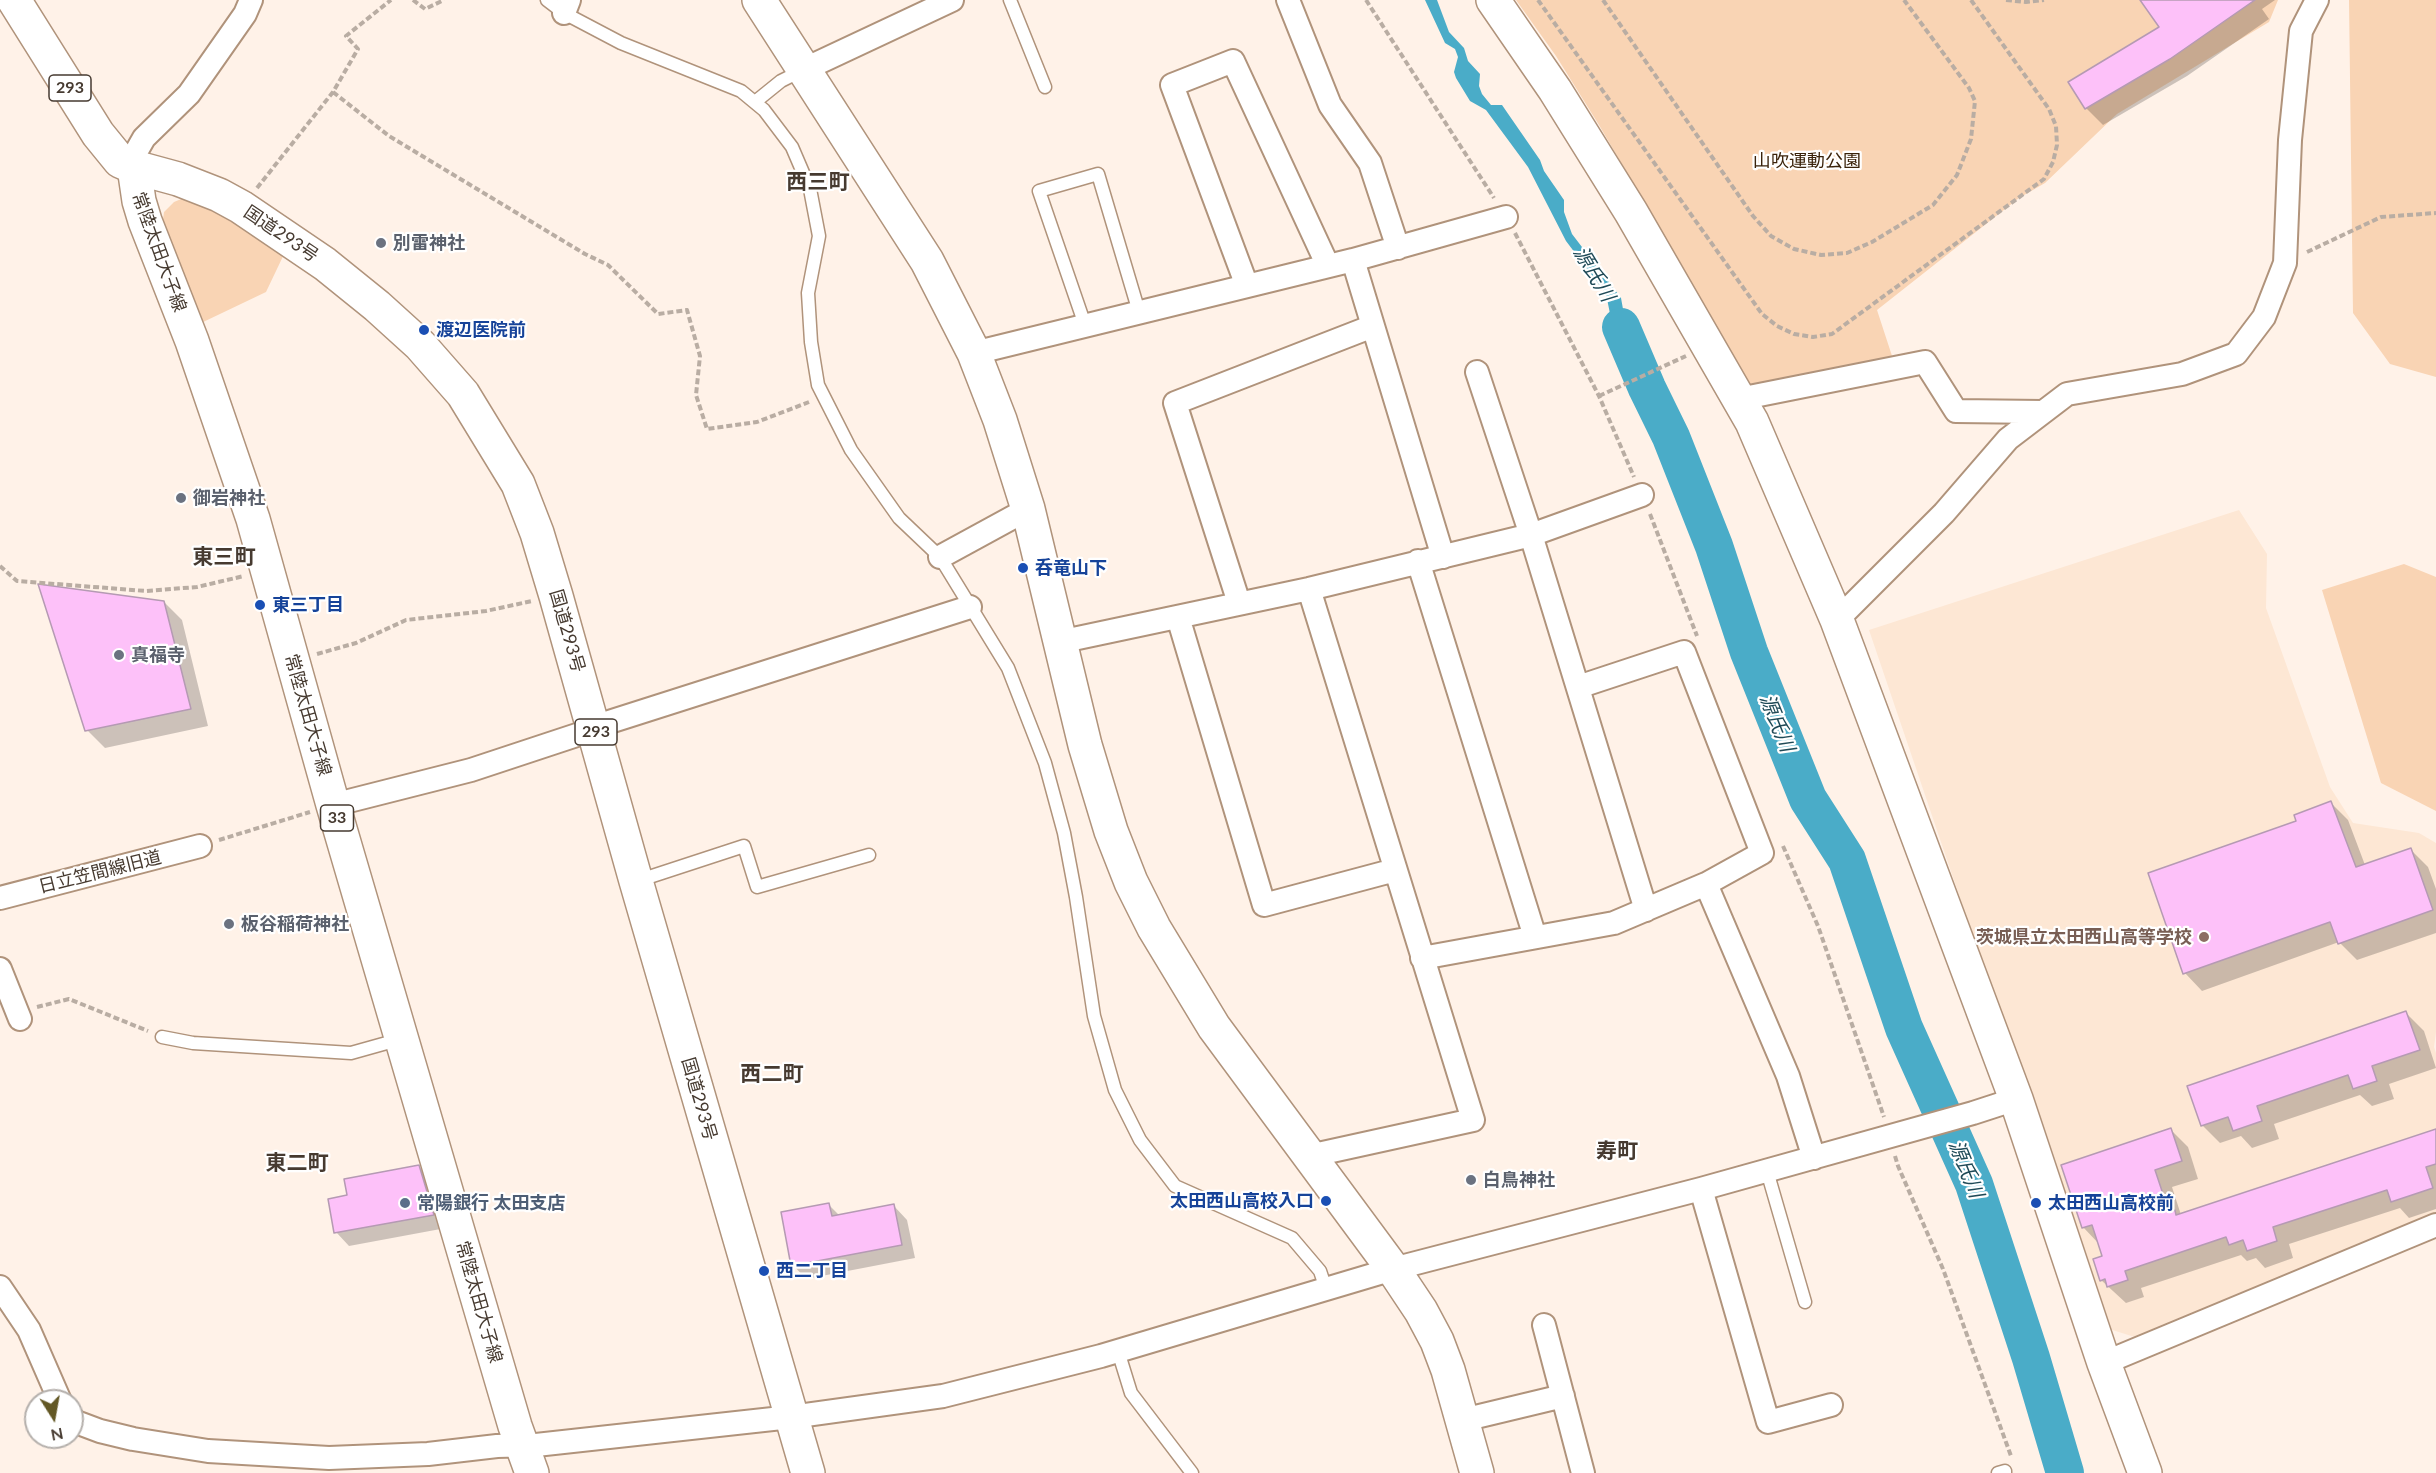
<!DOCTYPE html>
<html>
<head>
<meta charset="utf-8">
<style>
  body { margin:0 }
  #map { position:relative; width:2436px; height:1473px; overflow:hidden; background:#fff2e8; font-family:Lato,sans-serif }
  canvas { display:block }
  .north { position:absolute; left:24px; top:1389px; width:60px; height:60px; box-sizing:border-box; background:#fff; border:2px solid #b5b0ac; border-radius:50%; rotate:169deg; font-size:16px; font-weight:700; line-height:24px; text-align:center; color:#463a30 }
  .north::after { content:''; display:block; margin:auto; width:21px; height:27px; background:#635825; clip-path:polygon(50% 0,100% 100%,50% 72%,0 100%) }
</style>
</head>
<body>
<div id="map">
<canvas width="2436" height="1473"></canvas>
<div class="north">N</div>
</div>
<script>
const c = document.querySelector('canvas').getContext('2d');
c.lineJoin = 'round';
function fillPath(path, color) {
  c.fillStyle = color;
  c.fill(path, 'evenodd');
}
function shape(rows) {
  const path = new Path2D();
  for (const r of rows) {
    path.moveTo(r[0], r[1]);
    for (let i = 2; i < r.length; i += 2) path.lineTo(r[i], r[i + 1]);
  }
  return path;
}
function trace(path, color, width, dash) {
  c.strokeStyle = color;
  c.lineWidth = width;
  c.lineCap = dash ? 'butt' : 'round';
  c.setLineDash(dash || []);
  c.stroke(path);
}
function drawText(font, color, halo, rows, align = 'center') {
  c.font = font + ' Lato,"Noto Sans JP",sans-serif';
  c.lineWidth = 4.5;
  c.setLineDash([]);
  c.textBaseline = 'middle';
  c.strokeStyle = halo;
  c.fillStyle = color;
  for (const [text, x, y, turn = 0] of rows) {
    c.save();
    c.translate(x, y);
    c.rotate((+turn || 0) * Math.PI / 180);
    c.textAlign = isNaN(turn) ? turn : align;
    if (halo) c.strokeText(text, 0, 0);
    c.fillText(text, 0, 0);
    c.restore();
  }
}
fillPath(shape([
  [2239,510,2267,554,2266,608,2330,787,2353,823,2419,833,2436,843,2436,1032,2434,1047,2436,1053,2436,1215,2141,1339,2106,1328,1869,630]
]), '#fde7d4');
fillPath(shape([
  [1516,0,2278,0,2269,22,2117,114,2045,183,2019,198,1877,310,1893,359,1755,392,1599,125,1556,56],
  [2349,0,2436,0,2436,377,2390,364,2353,313],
  [186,197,203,199,286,250,266,292,199,324,162,227,164,212,174,202],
  [2404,564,2436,577,2436,811,2381,783,2322,590]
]), '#f9d4b4');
fillPath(shape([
  [1425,0,1437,0,1449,32,1464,48,1468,61,1480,74,1479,86,1482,94,1491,105,1502,105,1540,160,1544,171,1564,200,1564,212,1572,234,1621,298,1629,342,1650,369,1635,376,1636,369,1630,355,1616,343,1606,294,1566,241,1528,167,1486,110,1470,101,1456,78,1454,72,1458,57,1455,49,1445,43]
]), '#4aacc8');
fillPath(shape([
  [2142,0,2275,0,2262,9,2269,19,2187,76,2103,125,2086,108,2161,28],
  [164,602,182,620,208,726,105,748,87,730],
  [2331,803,2348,820,2365,865,2410,849,2428,867,2436,889,2436,933,2357,960,2339,942,2202,991,2185,973,2298,822],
  [2406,1013,2424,1031,2436,1068,2389,1084,2394,1099,2372,1106,2360,1095,2274,1124,2279,1139,2252,1148,2241,1136,2220,1143,2202,1125],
  [2171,1130,2188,1147,2198,1179,2172,1187,2181,1215,2436,1131,2436,1209,2409,1218,2400,1208,2289,1244,2293,1258,2265,1268,2256,1258,2247,1261,2241,1255,2141,1288,2144,1297,2126,1303,2101,1280,2104,1257,2100,1245,2083,1227],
  [419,1167,432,1181,446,1228,349,1246,336,1232,349,1197],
  [829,1205,840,1216,894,1206,907,1220,915,1258,806,1279,793,1265]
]), '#0003');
trace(shape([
  [1621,327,1647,388,1671,437,1714,546,1749,652,1808,799,1847,860,1904,1028,1974,1184,2031,1358,2065,1473]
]), '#4aacc8', 38);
const building = shape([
  [2140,0,2255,0,2170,59,2085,109,2068,82,2159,27,2140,0],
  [38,584,164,601,191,709,85,731,38,584],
  [2331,801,2356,867,2411,848,2433,910,2338,944,2330,922,2183,974,2148,873,2296,821,2294,815,2331,801],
  [2406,1011,2420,1050,2372,1066,2377,1081,2353,1089,2348,1075,2257,1106,2262,1121,2233,1131,2228,1117,2201,1126,2187,1086,2406,1011],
  [2171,1128,2182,1161,2155,1170,2169,1212,2175,1210,2176,1215,2436,1129,2436,1164,2426,1167,2433,1188,2391,1202,2387,1190,2273,1227,2277,1241,2247,1251,2243,1240,2229,1245,2226,1237,2125,1271,2128,1280,2107,1287,2105,1279,2100,1281,2093,1259,2102,1256,2092,1225,2082,1228,2061,1165,2171,1128],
  [419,1165,434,1215,334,1233,328,1199,347,1195,344,1179,419,1165],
  [829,1203,832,1216,894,1204,902,1245,791,1266,781,1212,829,1203]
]);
fillPath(building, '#fdc1f9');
trace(building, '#b59ab3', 1.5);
const lane = shape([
  [547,0,564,13,621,43,741,91,764,110,792,147,810,189,819,236,808,293,811,342,818,385,851,450,899,518,940,557,1008,668,1045,763,1064,833,1076,897,1094,1016,1115,1090,1140,1140,1175,1186,1292,1238,1320,1271,1326,1289],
  [1010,0,1045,87],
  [755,102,781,81,803,70],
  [1085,325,1039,191,1098,174,1139,312],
  [637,881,744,846,757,887,869,855],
  [162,1037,193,1043,351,1053,401,1039],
  [1767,1171,1805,1302],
  [1118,1351,1131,1393,1192,1473],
  [1998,1473,2005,1471,2005,1473]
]);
const street = shape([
  [1288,0,1330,105,1370,163,1398,248],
  [564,13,569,0],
  [805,69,952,0],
  [134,167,136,152,144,138,189,94,245,14,251,0],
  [1353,260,1443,557],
  [1247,286,1172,85,1233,61,1328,266],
  [974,353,1353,260,1506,217],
  [1477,372,1531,535,1646,910],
  [1739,399,1925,362,1956,411,2043,412],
  [940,557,1028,509],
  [1418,561,1535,937],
  [1239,603,1175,403,1373,326],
  [1178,617,1264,905,1395,870],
  [1837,620,1944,513,2008,439,2067,394,2182,374,2236,354,2264,317,2285,263,2290,140,2301,31,2317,0],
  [1059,642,1309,589,1531,535,1642,495],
  [333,805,471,770,595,729,603,724,970,607],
  [1706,884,1788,1076,1814,1158],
  [0,898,200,846],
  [1422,958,1614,923,1706,884,1762,853,1684,652,1578,687],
  [0,969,20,1019],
  [1309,1156,1473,1120,1309,589],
  [1701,1189,1768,1422,1831,1405],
  [0,1287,29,1330,60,1401],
  [1544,1325,1583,1473],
  [2104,1363,2436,1225],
  [72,1418,76,1422,100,1431,133,1439,208,1451,329,1458,428,1454,497,1446,536,1445,791,1417,943,1396,1101,1356,1393,1269,1701,1189,1973,1113,2016,1099],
  [1463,1420,1563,1396]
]);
const secondary = shape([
  [759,0,927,261,974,353,1000,420,1028,509,1085,745,1111,831,1131,882,1154,928,1214,1027,1393,1269,1421,1311,1437,1341,1448,1370,1477,1473],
  [1493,0,1555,90,1631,212,1752,422,1837,620,2016,1099,2104,1363,2145,1473]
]);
const primary = shape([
  [134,167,139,201,145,221,192,341,253,519,333,805,515,1426,532,1473]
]);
const highway = shape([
  [14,0,98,134,120,161,134,167,178,179,219,195,241,207,325,264,377,306,420,345,463,394,518,484,537,533,556,596,636,881,808,1473]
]);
trace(lane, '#b0937b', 15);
trace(street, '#b0937b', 26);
trace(secondary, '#b0937b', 36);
trace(primary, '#b0937b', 36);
trace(highway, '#b0937b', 36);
trace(shape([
  [413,0,425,9,444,0],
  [1366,0,1494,198],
  [1538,0,1762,314,1777,326,1794,334,1813,337,1832,334,2044,179,2053,162,2057,145,2056,126,2049,109,1971,0],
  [1603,0,1753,216,1771,236,1794,249,1821,255,1847,253,1872,242,1933,205,1957,175,1971,139,1975,101,1969,88,1904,0],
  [2006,0,2026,2,2044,0],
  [333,92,389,136,585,254,608,265,658,314,687,310,700,356,696,395,707,429,757,422,809,402],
  [257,188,333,92,358,49,346,36,391,0],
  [1515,233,1599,396,1634,477],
  [2307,252,2381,217,2436,213],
  [1599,396,1686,356],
  [1650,514,1697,636],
  [0,566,17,581,146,591,197,587,244,576],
  [317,654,356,643,406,620,486,611,532,601],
  [219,840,310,812],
  [1783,846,1818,926,1884,1117],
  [37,1007,69,999,148,1031],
  [1895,1156,1898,1166,1943,1269,2011,1456]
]), '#b9ada3', 4, [6, 3]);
trace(lane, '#fff', 12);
trace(street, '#fff', 22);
trace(secondary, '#fff', 33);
trace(primary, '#fff', 33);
trace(highway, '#fff', 33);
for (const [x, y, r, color] of [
  [381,243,6,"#6b7280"],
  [424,330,6,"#1a4fb4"],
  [181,498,6,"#6b7280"],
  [1023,568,6,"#1a4fb4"],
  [260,605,6,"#1a4fb4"],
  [119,655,6,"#6b7280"],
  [229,924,6,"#6b7280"],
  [2204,937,6,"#8d6e63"],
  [1471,1180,6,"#6b7280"],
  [1326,1201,6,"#1a4fb4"],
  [405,1203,6,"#5c6f8a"],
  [2036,1203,6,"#1a4fb4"],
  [764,1271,6,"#1a4fb4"]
]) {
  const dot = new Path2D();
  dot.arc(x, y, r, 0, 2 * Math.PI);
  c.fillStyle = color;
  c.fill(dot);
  trace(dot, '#fff', 2);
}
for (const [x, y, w] of [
  [70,88,42],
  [596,732,42],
  [337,818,33]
]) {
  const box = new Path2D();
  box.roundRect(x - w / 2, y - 13, w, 26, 4.5);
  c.fillStyle = '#fff';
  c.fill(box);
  trace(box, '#463a30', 1.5);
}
drawText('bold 16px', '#463a30', null, [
  ["293",70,88],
  ["293",596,732],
  ["33",337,818]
]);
drawText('18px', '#3b230b', '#fff', [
  ["山吹運動公園",1807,161]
]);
drawText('18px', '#463a30', '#fff', [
  ["国道293号",281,234,34],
  ["常陸太田大子線",159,252,70],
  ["国道293号",567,631,74],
  ["常陸太田大子線",308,715,74],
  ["日立笠間線旧道",100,872,-14],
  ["国道293号",699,1099,74],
  ["常陸太田大子線",479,1302,74]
]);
drawText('bold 18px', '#5b616d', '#fff', [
  ["別雷神社",393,243],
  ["御岩神社",193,498],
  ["真福寺",131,655],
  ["板谷稲荷神社",241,924],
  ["白鳥神社",1483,1180]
], 'left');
drawText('bold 18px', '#164399', '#fff', [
  ["渡辺医院前",436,330],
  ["呑竜山下",1035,568],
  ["東三丁目",272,605],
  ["太田西山高校入口",1314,1201,"right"],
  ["太田西山高校前",2048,1203],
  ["西二丁目",776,1271]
], 'left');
drawText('bold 18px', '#785e54', '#fff', [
  ["茨城県立太田西山高等学校",2192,937]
], 'right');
drawText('bold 18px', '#4e5e75', '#fff', [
  ["常陽銀行 太田支店",417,1203]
], 'left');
drawText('italic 20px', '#1f4a57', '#fff', [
  ["源氏川",1594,274,59],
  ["源氏川",1777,723,68],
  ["源氏川",1966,1169,68]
]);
drawText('bold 21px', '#463a30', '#fff', [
  ["西三町",818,182],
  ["東三町",224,557],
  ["西二町",772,1074],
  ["寿町",1617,1151],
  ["東二町",297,1163]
]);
</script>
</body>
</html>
